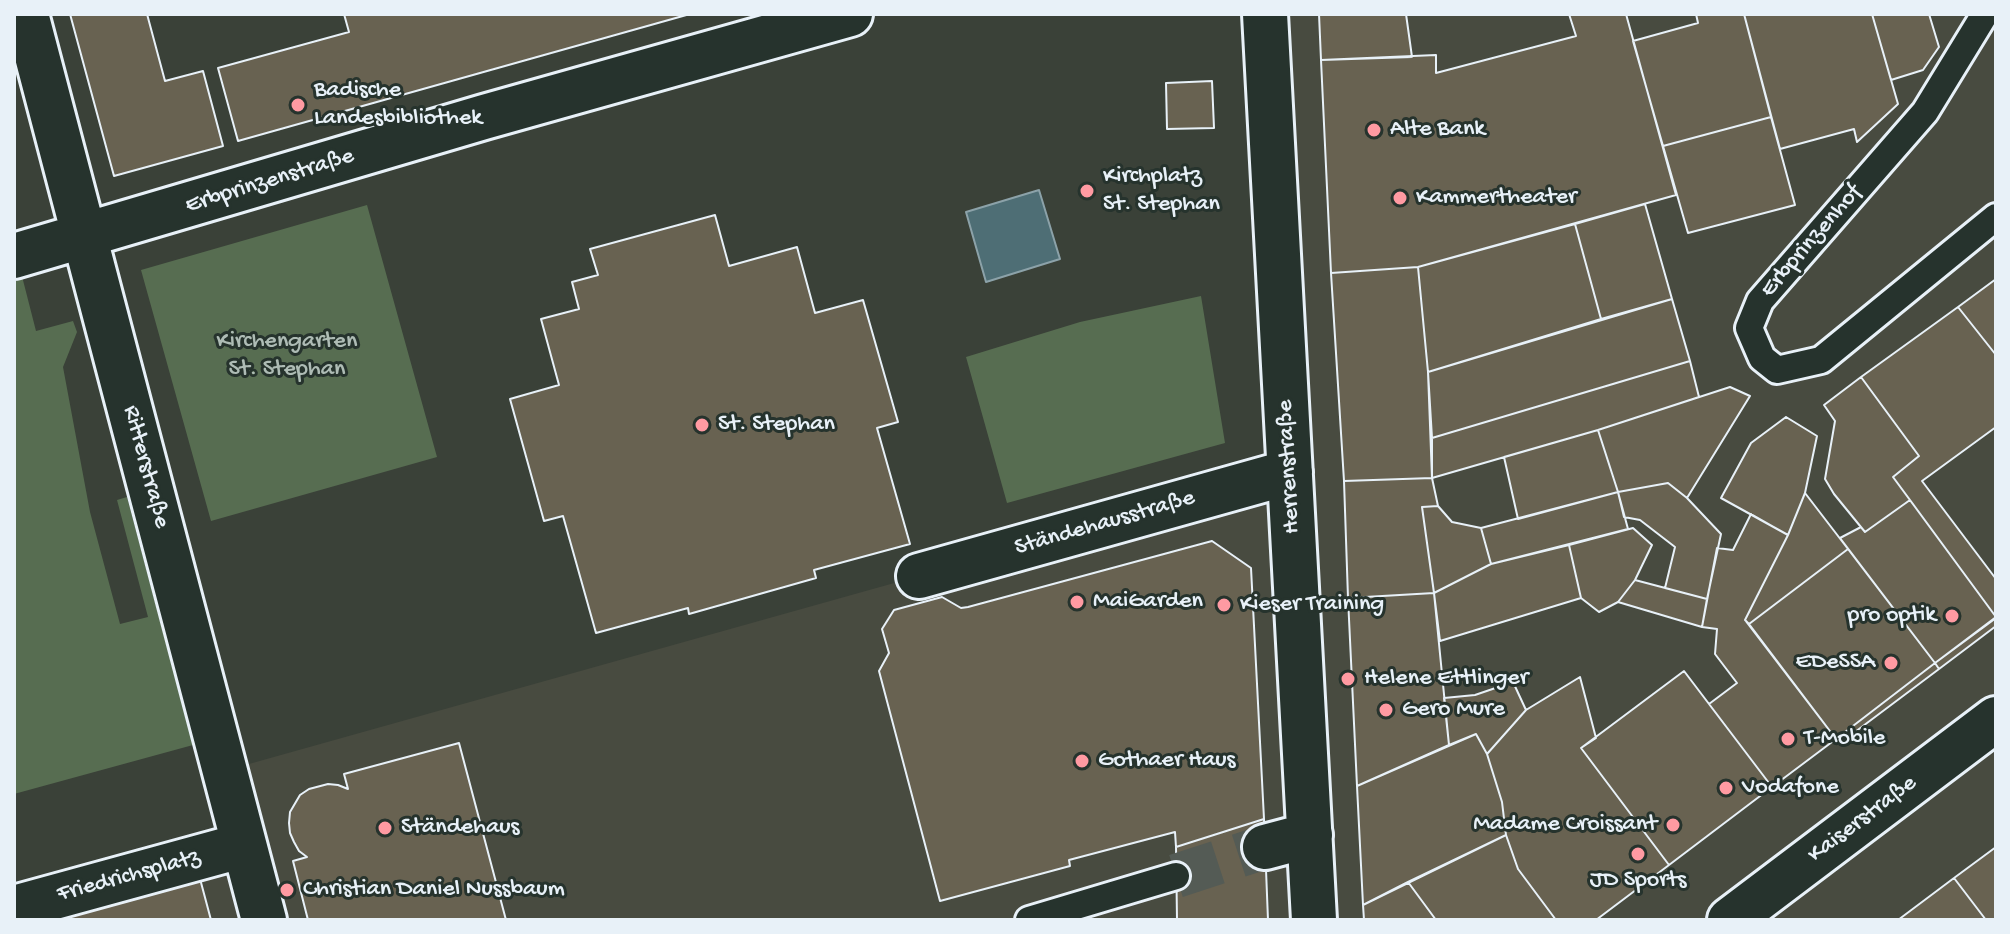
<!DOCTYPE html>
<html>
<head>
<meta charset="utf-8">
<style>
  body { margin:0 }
  #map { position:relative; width:2010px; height:934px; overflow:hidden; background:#3a4138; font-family:"Gochi Hand",sans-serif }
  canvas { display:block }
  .frame { position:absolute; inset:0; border:16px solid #e8f1f8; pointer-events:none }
</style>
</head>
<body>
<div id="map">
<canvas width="2010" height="934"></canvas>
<div class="frame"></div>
</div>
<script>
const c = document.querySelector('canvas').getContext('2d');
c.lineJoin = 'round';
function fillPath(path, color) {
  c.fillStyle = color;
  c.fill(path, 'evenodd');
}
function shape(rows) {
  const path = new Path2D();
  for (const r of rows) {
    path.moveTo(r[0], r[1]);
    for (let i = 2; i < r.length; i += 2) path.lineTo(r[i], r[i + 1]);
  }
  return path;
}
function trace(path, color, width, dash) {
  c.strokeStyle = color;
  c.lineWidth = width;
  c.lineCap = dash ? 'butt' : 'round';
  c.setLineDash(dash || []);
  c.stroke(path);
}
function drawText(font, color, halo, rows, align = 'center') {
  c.font = font + ' "Gochi Hand",sans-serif';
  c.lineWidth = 6;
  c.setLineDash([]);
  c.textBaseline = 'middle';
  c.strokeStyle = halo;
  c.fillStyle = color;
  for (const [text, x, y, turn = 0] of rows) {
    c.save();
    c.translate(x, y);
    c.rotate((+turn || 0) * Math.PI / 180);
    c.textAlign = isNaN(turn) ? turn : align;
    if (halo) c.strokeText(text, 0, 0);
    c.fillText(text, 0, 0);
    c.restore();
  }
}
fillPath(shape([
  [1265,14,1996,14,1996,920,14,920,244,845,224,771,1290,472]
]), '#484b40');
fillPath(shape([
  [367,205,437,457,211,521,141,270],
  [14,245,36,331,73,321,77,332,63,367,90,512,120,624,148,617,117,500,127,497,193,745,14,794],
  [1201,296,1225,443,1007,503,966,357,1080,322]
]), '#576d51');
const water = shape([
  [1039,190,1060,259,986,282,966,212,1039,190]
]);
fillPath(water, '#4e6e75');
trace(water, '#8ca2a9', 2);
const building = shape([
  [70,14,147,14,165,81,203,71,223,146,114,176,70,14],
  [344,14,690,14,238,141,218,68,349,32,344,14],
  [1319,14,1406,14,1412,57,1321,60,1319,14],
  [1569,14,1626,14,1676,195,1418,267,1331,273,1321,60,1436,55,1436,73,1576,36,1569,14],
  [1696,14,1744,14,1771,117,1663,146,1633,41,1698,23,1696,14],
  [1744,14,1872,14,1898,104,1857,142,1854,129,1780,149,1744,14],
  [1872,14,1929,14,1939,47,1923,70,1891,80,1872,14],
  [1212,81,1214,128,1167,129,1166,83,1212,81],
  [1771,117,1795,205,1688,233,1663,146,1771,117],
  [1645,204,1672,299,1601,319,1575,224,1645,204],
  [715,215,729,266,797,247,815,313,863,300,898,422,877,428,910,544,814,570,816,578,689,614,688,608,596,633,563,516,544,521,510,399,559,385,541,319,579,309,572,282,598,275,590,249,715,215],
  [1575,224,1601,319,1428,372,1418,267,1575,224],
  [1418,267,1428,372,1432,478,1344,481,1331,273,1418,267],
  [1996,279,1996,355,1958,307,1996,279],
  [1672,299,1690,361,1432,438,1428,372,1672,299],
  [1958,307,1996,355,1996,617,1893,477,1919,456,1861,377,1958,307],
  [1690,361,1699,397,1598,430,1432,478,1432,438,1690,361],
  [1861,377,1919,456,1893,477,1910,500,1865,532,1834,494,1825,479,1835,421,1824,405,1861,377],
  [1730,387,1750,396,1687,498,1668,483,1618,492,1598,430,1730,387],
  [1786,417,1817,436,1805,493,1788,535,1721,498,1751,443,1786,417],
  [1996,427,1996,579,1922,481,1996,427],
  [1598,430,1618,492,1518,519,1504,457,1598,430],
  [1432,478,1438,506,1422,507,1434,593,1348,598,1344,481,1432,478],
  [1668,483,1687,498,1721,534,1707,599,1665,588,1675,547,1640,520,1624,517,1618,492,1668,483],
  [1618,492,1628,529,1491,564,1481,528,1618,492],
  [1805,493,1848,549,1749,624,1745,620,1788,535,1805,493],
  [1910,500,1996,617,1935,663,1840,538,1861,527,1865,532,1910,500],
  [1438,506,1452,522,1481,528,1491,564,1434,593,1422,507,1438,506],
  [1751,514,1788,535,1745,620,1836,739,1772,787,1709,704,1737,683,1715,654,1717,629,1702,627,1717,548,1733,550,1751,514],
  [1633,528,1652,545,1635,580,1618,602,1599,612,1581,598,1569,545,1633,528],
  [1212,541,1251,568,1264,819,1176,847,1175,832,1069,860,1070,866,940,901,879,671,889,653,882,629,894,610,942,597,961,608,968,607,1212,541],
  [1569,545,1581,598,1440,641,1434,593,1491,564,1569,545],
  [1848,549,1935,663,1836,739,1749,624,1848,549],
  [1635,580,1707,599,1702,627,1618,602,1635,580],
  [1434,593,1449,745,1357,786,1348,598,1434,593],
  [1996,618,1996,626,1939,669,1935,663,1996,618],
  [1935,663,1939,669,1839,744,1836,739,1935,663],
  [1684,671,1772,787,1669,865,1581,748,1684,671],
  [1580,677,1596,738,1581,748,1669,865,1596,920,1556,920,1518,869,1506,835,1502,802,1487,754,1526,710,1580,677],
  [1513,682,1526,710,1487,754,1476,734,1449,745,1444,698,1475,695,1513,682],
  [1476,734,1487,754,1502,802,1506,835,1363,905,1357,786,1476,734],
  [459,743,506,920,308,920,293,861,307,857,299,851,294,842,290,833,289,823,290,812,300,795,309,789,328,784,338,785,348,789,344,774,459,743],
  [1264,819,1268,920,1177,920,1176,847,1264,819],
  [1506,835,1518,869,1556,920,1436,920,1408,882,1506,835],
  [1996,847,1996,920,1986,920,1954,878,1996,847],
  [199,875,211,920,36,920,199,875],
  [1954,878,1986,920,1898,920,1954,878],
  [1408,882,1436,920,1364,920,1363,905,1408,882]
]);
fillPath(building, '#686251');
trace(building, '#e8f1f8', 2);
trace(shape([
  [1176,876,1265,847]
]), '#545b55', 44, [44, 22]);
const lane = shape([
  [1985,14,1925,112,1760,301,1749,328,1762,358,1777,370,1821,360,1996,217],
  [1029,920,1176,876]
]);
const street = shape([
  [26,14,264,920],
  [1265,14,1314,920],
  [14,256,484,117,850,14],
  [919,576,1290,472],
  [1265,847,1310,835],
  [14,908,244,845],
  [1730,920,1996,719]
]);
trace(lane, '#e8f1f8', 32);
trace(street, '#e8f1f8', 50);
trace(lane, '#26332d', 26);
trace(street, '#26332d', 44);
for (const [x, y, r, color] of [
  [298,105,8,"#ff9aa2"],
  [1374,130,8,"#ff9aa2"],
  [1087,191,8,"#ff9aa2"],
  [1400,198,8,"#ff9aa2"],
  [702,425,8,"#ff9aa2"],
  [1077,602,8,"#ff9aa2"],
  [1224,605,8,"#ff9aa2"],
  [1952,616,8,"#ff9aa2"],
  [1891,663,8,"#ff9aa2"],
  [1348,679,8,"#ff9aa2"],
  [1386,710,8,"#ff9aa2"],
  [1788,739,8,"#ff9aa2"],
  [1082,761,8,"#ff9aa2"],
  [1726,788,8,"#ff9aa2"],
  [1673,825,8,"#ff9aa2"],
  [385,828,8,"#ff9aa2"],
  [1638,854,8,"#ff9aa2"],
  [287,890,8,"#ff9aa2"]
]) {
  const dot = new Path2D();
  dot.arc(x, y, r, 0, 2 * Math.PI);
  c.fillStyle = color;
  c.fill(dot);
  trace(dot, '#26332d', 3);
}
drawText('24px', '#e8f1f8', '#26332d', [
  ["Badische",314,91],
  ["Landesbibliothek",314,119],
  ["Alte Bank",1390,130],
  ["Kirchplatz",1103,177],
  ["St. Stephan",1103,205],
  ["Kammertheater",1416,198],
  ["St. Stephan",718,425],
  ["MaiGarden",1093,602],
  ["Kieser Training",1240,605],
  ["pro optik",1936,616,"right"],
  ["EDeSSA",1875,663,"right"],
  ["Helene Ettlinger",1364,679],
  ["Gero Mure",1402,710],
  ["T-Mobile",1804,739],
  ["Gothaer Haus",1098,761],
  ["Vodafone",1742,788],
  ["Madame Croissant",1657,825,"right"],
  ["Ständehaus",401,828],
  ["JD Sports",1638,881,"center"],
  ["Christian Daniel Nussbaum",303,890]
], 'left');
drawText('24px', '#e8f1f8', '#26332d', [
  ["Erbprinzenstraße",270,182,-17],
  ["Erbprinzenhof",1812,242,-49],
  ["Ritterstraße",145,467,75],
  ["Herrenstraße",1290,467,-93],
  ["Ständehausstraße",1105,524,-16],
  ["Kaiserstraße",1863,820,-37],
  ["Friedrichsplatz",129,877,-15]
]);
drawText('24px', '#aebcb5', '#26332d', [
  ["Kirchengarten",287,342],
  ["St. Stephan",287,370]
]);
</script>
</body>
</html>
